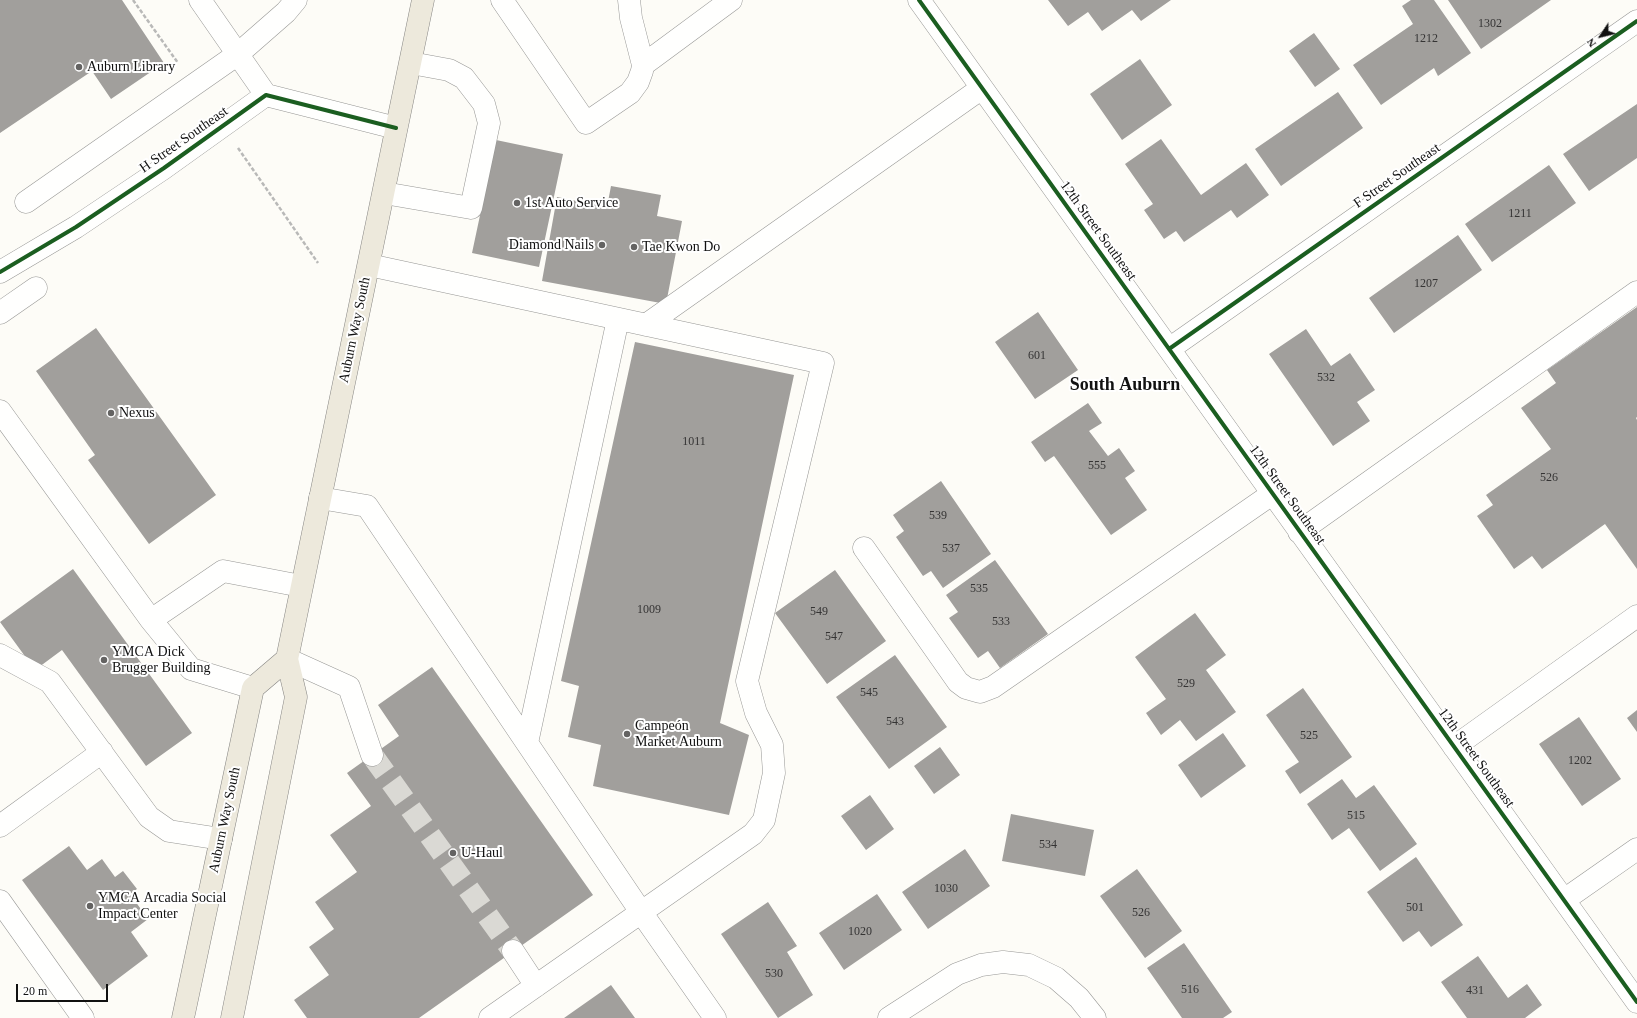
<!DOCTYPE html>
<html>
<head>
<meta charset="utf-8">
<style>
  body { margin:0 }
  #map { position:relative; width:1637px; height:1018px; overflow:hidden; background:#fdfcf7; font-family:Georgia,serif }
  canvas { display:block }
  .north { position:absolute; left:1581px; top:16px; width:40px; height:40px; -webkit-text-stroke:3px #fff; paint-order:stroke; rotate:235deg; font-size:11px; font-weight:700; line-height:16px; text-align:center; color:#111 }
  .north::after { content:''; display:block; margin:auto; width:14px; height:18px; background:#111; clip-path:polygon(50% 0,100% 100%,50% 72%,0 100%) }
  .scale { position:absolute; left:16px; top:984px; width:92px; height:18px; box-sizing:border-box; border:2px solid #111; border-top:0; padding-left:5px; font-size:12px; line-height:14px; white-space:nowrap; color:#111; -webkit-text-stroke:3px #fff; paint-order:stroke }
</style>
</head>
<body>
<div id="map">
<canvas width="1637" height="1018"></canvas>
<div class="north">N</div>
<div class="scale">20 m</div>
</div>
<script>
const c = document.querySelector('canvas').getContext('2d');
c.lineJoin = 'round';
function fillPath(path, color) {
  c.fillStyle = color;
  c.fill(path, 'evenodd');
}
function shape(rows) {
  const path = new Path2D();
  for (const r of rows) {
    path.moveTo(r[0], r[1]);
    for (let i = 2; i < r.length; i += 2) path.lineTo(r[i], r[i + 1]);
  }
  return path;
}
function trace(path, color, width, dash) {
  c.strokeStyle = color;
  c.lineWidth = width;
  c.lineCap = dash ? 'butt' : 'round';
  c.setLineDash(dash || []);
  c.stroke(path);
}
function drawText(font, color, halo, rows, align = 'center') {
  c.font = font + ' Georgia,serif';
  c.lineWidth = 4;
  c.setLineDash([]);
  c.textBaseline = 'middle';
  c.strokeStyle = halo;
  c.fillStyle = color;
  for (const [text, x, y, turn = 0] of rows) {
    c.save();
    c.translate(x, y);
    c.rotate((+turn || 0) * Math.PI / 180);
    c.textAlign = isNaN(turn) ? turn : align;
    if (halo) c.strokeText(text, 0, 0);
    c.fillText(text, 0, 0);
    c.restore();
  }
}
fillPath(shape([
  [0,0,122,0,164,63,111,99,92,71,0,133],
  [1048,0,1171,0,1141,21,1132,10,1102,31,1088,12,1068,26],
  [1411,0,1434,0,1471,53,1438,76,1434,68,1381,105,1353,65,1413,24,1402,6],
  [1448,0,1551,0,1481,49],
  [1314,33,1340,69,1315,87,1289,51],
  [1140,59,1172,105,1122,140,1090,94],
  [1338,92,1363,128,1281,186,1255,149],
  [1637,104,1637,158,1589,191,1563,154],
  [1161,139,1201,195,1246,163,1269,195,1237,218,1231,210,1184,242,1176,231,1164,239,1144,210,1153,204,1125,164],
  [496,140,563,154,539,267,472,253],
  [1549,165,1576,203,1492,262,1465,224],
  [611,186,661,195,657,216,682,221,666,304,542,281,557,197,607,207],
  [1458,235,1482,270,1394,333,1369,298],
  [1637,307,1637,417,1636,418,1637,420,1637,569,1605,524,1542,569,1532,556,1514,569,1477,516,1493,505,1486,495,1551,449,1521,408,1556,383,1547,370],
  [1038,312,1078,370,1035,399,995,342],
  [96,328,216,495,149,544,88,460,95,455,36,371],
  [1306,329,1331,366,1350,353,1375,390,1357,402,1370,421,1333,446,1269,354],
  [635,342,794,375,720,723,749,735,729,815,593,786,601,745,568,737,579,686,561,681],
  [1088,403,1102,423,1089,431,1108,456,1119,448,1135,471,1125,478,1147,510,1111,535,1054,456,1045,462,1031,442],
  [941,481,991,554,943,588,931,571,923,576,896,537,904,531,893,515],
  [995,560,1048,634,1000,668,988,651,978,658,949,618,958,612,946,595],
  [73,569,192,733,146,766,62,650,35,670,0,622],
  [835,570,886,641,827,684,775,613],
  [1195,613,1226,655,1206,670,1236,712,1196,741,1180,720,1161,735,1146,713,1166,699,1135,657],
  [895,655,947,727,889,769,836,697],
  [432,667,593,895,419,1018,307,1018,294,1000,329,975,309,947,334,929,315,902,357,872,330,835,371,806,347,773,399,736,378,705],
  [1303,688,1352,757,1300,794,1285,771,1299,762,1266,715],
  [1637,710,1637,732,1627,718],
  [1579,717,1621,779,1582,806,1539,744],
  [1223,733,1246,766,1201,798,1178,765],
  [940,747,960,775,934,794,914,766],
  [1342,779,1356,798,1374,785,1417,844,1380,871,1349,828,1332,840,1307,804],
  [870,795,894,829,866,850,841,816],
  [1011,814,1094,830,1085,876,1002,861],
  [69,846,87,870,102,859,115,877,123,871,137,889,130,894,148,919,131,932,148,956,103,990,22,880],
  [965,849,990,886,928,929,902,892],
  [1416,857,1463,925,1431,947,1419,931,1403,942,1367,892],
  [1137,869,1182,931,1145,958,1100,896],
  [877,894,902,930,844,970,819,933],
  [768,902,797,946,787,952,813,995,778,1018,721,934],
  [1184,943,1232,1012,1223,1018,1182,1018,1147,968],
  [1478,956,1508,998,1527,984,1542,1005,1525,1018,1467,1018,1441,982],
  [611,985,635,1018,564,1018]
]), '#a19f9c');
trace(shape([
  [372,755,513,951]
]), '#dad9d4', 22, [22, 11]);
const minor = shape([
  [200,0,266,95],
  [502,0,586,123,630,93,638,82,642,71,643,65,631,18,629,0],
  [919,0,1637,1002],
  [643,65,731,0],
  [384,193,471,208,489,123,484,104,464,78,449,70,411,63],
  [26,202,238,54,286,12,296,0],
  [369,265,823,363,747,681,756,713,772,745,774,773,764,820,753,834,490,1018],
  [0,272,76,227,164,168,266,95,396,128],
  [0,313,36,288],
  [646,325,982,88],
  [1169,349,1637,21],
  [0,411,151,620,191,669,253,688],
  [320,498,367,506,641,912,715,1018],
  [1299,532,1637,292],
  [864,548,958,682,966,688,980,692,993,687,1272,494],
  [151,620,223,571,301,586],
  [0,655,50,682,149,817,169,831,221,839],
  [287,659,349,687,372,755],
  [527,743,618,319],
  [1454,747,1637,616],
  [0,826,102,752],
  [1564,900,1637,849],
  [0,901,83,1018],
  [513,951,536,986],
  [889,1018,957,974,981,965,1003,962,1029,965,1056,978,1079,998,1095,1018]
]);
const major = shape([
  [183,1018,253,688,287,659],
  [232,1018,296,697,287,659,423,0]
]);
trace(minor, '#979795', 23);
trace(major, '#858482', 23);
trace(shape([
  [133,0,178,63],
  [238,148,318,263]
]), '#b9b9b8', 2.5, [4, 2]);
trace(minor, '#fffffe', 22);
trace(major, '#ede9dc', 22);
trace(shape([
  [919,0,1637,1002],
  [0,272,76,227,164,168,266,95,396,128],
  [1169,349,1637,21]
]), '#1b5e20', 4);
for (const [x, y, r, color] of [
  [79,67,4,"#646362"],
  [517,203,4,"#646362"],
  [602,245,4,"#646362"],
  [634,247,4,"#646362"],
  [111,413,4,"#646362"],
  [104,660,4,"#646362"],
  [627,734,4,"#646362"],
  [453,853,4,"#646362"],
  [90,906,4,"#646362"]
]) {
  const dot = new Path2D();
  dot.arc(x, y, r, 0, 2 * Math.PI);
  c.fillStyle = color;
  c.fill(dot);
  trace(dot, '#fff', 1.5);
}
drawText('12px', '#353434', null, [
  ["1302",1490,24],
  ["1212",1426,39],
  ["1211",1520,214],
  ["1207",1426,284],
  ["601",1037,356],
  ["532",1326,378],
  ["1011",694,442],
  ["555",1097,466],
  ["526",1549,478],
  ["539",938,516],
  ["537",951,549],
  ["535",979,589],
  ["1009",649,610],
  ["549",819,612],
  ["533",1001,622],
  ["547",834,637],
  ["529",1186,684],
  ["545",869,693],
  ["543",895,722],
  ["525",1309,736],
  ["1202",1580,761],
  ["515",1356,816],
  ["534",1048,845],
  ["1030",946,889],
  ["501",1415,908],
  ["526",1141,913],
  ["1020",860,932],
  ["530",774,974],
  ["516",1190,990],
  ["431",1475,991]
]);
drawText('14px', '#111', '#fff', [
  ["Auburn Library",87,67],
  ["1st Auto Service",525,203],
  ["Diamond Nails",594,245,"right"],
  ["Tae Kwon Do",642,247],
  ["Nexus",119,413],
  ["YMCA Dick",112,652],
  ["Brugger Building",112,668],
  ["Campeón",635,726],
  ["Market Auburn",635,742],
  ["U-Haul",461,853],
  ["YMCA Arcadia Social",98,898],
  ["Impact Center",98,914]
], 'left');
drawText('14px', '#111', '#fff', [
  ["H Street Southeast",184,140,-35],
  ["F Street Southeast",1397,176,-35],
  ["12th Street Southeast",1098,231,54],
  ["Auburn Way South",355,330,-78],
  ["12th Street Southeast",1287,495,54],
  ["12th Street Southeast",1476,758,54],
  ["Auburn Way South",225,820,-78]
]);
drawText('bold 18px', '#111', '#fff', [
  ["South Auburn",1125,385]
]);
</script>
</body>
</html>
